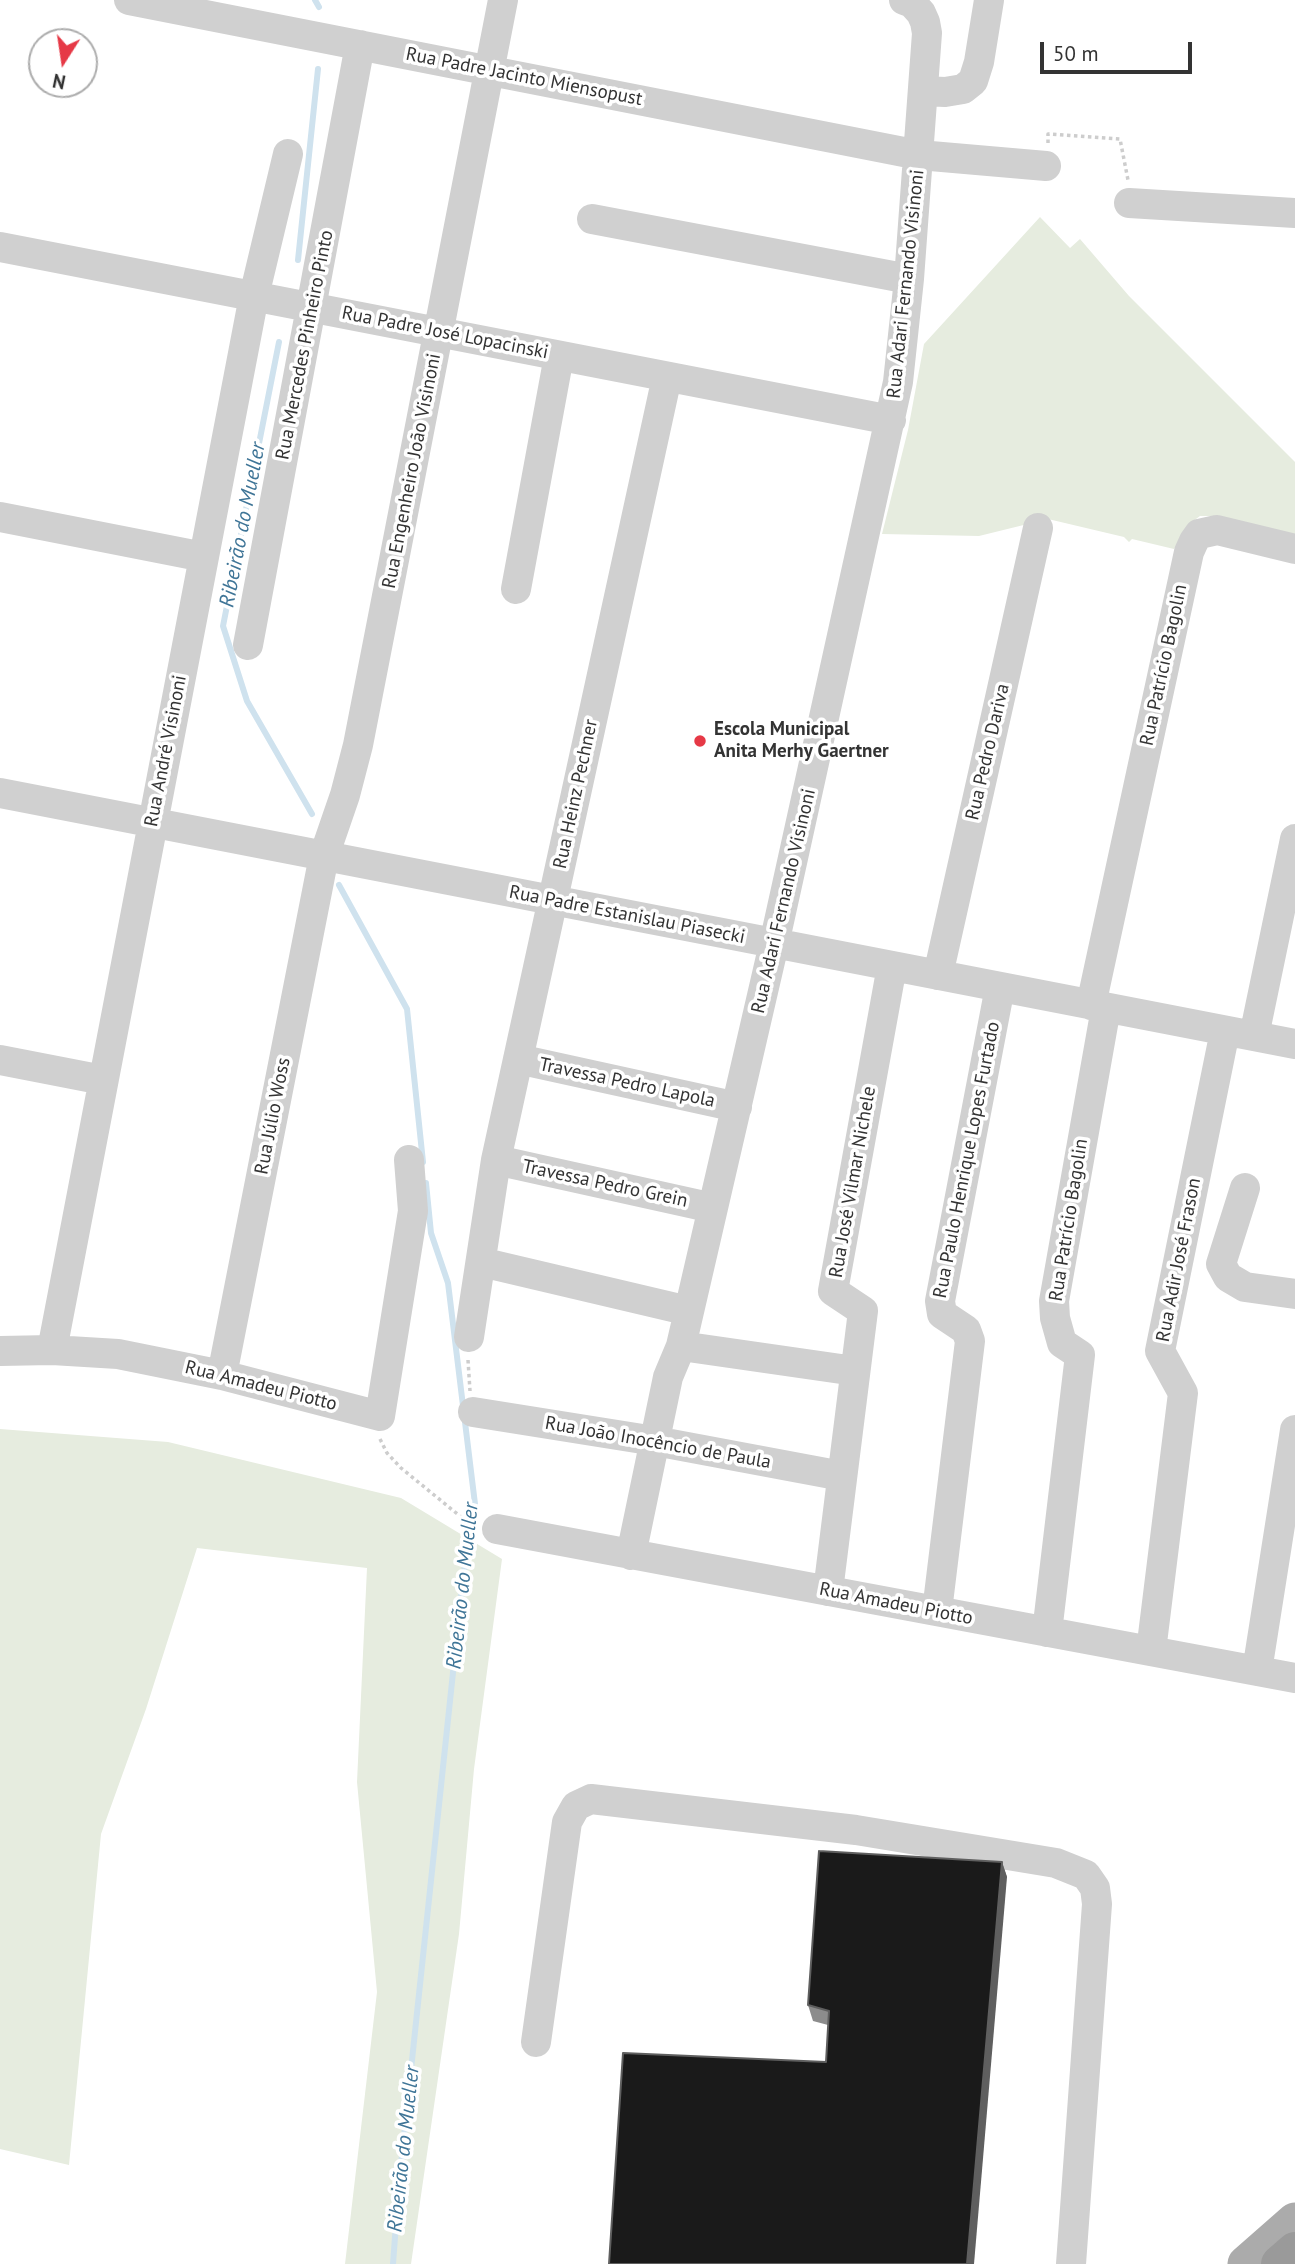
<!DOCTYPE html>
<html>
<head>
<meta charset="utf-8">
<style>
  body { margin:0 }
  #map { position:relative; width:1295px; height:2264px; overflow:hidden; background:#fff; font-family:"PT Sans",sans-serif }
  canvas { display:block }
  .north { position:absolute; left:28px; top:28px; width:70px; height:70px; box-sizing:border-box; background:#fff; border:2px solid #adadad; border-radius:50%; rotate:192deg; font-size:19px; font-weight:700; line-height:28px; text-align:center; color:#333 }
  .north::after { content:''; display:block; margin:auto; width:24px; height:32px; background:#e63946; clip-path:polygon(50% 0,100% 100%,50% 72%,0 100%) }
  .scale { position:absolute; left:1040px; top:42px; width:152px; height:32px; box-sizing:border-box; border:4px solid #333; border-top:0; padding-left:9px; font-size:21px; line-height:24px; white-space:nowrap; color:#333; -webkit-text-stroke:5px #fff; paint-order:stroke }
</style>
</head>
<body>
<div id="map">
<canvas width="1295" height="2264"></canvas>
<div class="north">N</div>
<div class="scale">50 m</div>
</div>
<script>
const c = document.querySelector('canvas').getContext('2d');
c.lineJoin = 'round';
function fillPath(path, color) {
  c.fillStyle = color;
  c.fill(path, 'evenodd');
}
function shape(rows) {
  const path = new Path2D();
  for (const r of rows) {
    path.moveTo(r[0], r[1]);
    for (let i = 2; i < r.length; i += 2) path.lineTo(r[i], r[i + 1]);
  }
  return path;
}
function trace(path, color, width, dash) {
  c.strokeStyle = color;
  c.lineWidth = width;
  c.lineCap = dash ? 'butt' : 'round';
  c.setLineDash(dash || []);
  c.stroke(path);
}
function drawText(font, color, halo, rows, align = 'center') {
  c.font = font + ' "PT Sans",sans-serif';
  c.lineWidth = 7;
  c.setLineDash([]);
  c.textBaseline = 'middle';
  c.strokeStyle = halo;
  c.fillStyle = color;
  for (const [text, x, y, turn = 0] of rows) {
    c.save();
    c.translate(x, y);
    c.rotate((+turn || 0) * Math.PI / 180);
    c.textAlign = isNaN(turn) ? turn : align;
    if (halo) c.strokeText(text, 0, 0);
    c.fillText(text, 0, 0);
    c.restore();
  }
}
fillPath(shape([
  [1040,217,1070,248,1080,239,1129,296,1295,462,1295,539,1215,516,1200,516,1188,525,1174,549,1132,539,1129,542,1124,537,1048,519,979,536,882,534,908,430,924,344],
  [0,1429,168,1442,401,1498,502,1559,474,1769,459,1934,411,2264,345,2264,377,1992,357,1782,367,1568,197,1548,146,1709,101,1834,69,2165,0,2149]
]), '#e6ecdf');
trace(shape([
  [315,0,319,7],
  [298,260,318,69],
  [279,342,223,626,247,701,312,814],
  [339,885,407,1009,423,1162],
  [393,2264,399,2183,463,1578,475,1504,448,1283,431,1233,426,1183]
]), '#cfe2ee', 6);
trace(shape([
  [1048,143,1048,134,1120,139,1128,180],
  [468,1360,470,1391],
  [380,1439,387,1453,401,1468,466,1521,474,1523]
]), '#cdcdcd', 3.5, [3.5, 3.5]);
trace(shape([
  [129,0,919,155,1046,166],
  [923,91,945,92,963,89,973,81,979,62,989,0],
  [1129,203,1295,213],
  [592,219,909,279],
  [0,247,891,420],
  [0,517,204,557],
  [516,589,559,356],
  [248,645,360,45],
  [0,793,1295,1044],
  [938,975,1038,528],
  [1091,1005,1189,552,1194,541,1199,534,1217,530,1295,549],
  [1254,1036,1295,839],
  [518,1059,737,1107],
  [0,1060,103,1080],
  [496,1160,713,1208],
  [1245,1188,1221,1264,1228,1277,1245,1287,1295,1294],
  [481,1262,689,1311],
  [469,1337,496,1160,667,377],
  [681,1346,855,1371],
  [52,1350,254,296,288,154],
  [0,1351,52,1350,118,1354,222,1375,380,1416,413,1211,409,1160],
  [222,1375,324,856,345,795,358,745,503,0],
  [473,1412,655,1441,842,1476],
  [497,1529,1295,1678],
  [631,1555,668,1377,681,1346,774,944,898,382,909,279,927,33,925,22,921,13,912,3,904,0],
  [828,1591,863,1311,833,1291,892,966],
  [937,1611,970,1341,966,1330,942,1314,940,1301,1000,987],
  [1047,1632,1080,1355,1062,1343,1055,1318,1054,1301,1106,1008],
  [1151,1651,1183,1393,1160,1351,1225,1031],
  [1257,1671,1295,1430],
  [536,2042,567,1822,576,1806,591,1799,856,1830,1056,1863,1086,1875,1095,1888,1097,1904,1071,2264]
]), '#d0d0d0', 30);
trace(shape([
  [1246,2264,1295,2221]
]), '#ababab', 37);
trace(shape([
  [1280,2264,1295,2251]
]), '#9a9a9a', 38);
fillPath(shape([
  [1002,1862,1007,1877,828,2025,813,2021,808,2005]
]), '#8c8c8c');
fillPath(shape([
  [1002,1862,1007,1877,974,2264,967,2264]
]), '#5f5f5f');
const building = shape([
  [819,1851,1002,1862,967,2264,609,2264,623,2053,826,2062,829,2011,808,2005,819,1851]
]);
fillPath(building, '#1a1a1a');
trace(building, '#5f5f5f', 2);
for (const [x, y, r, color] of [
  [700,741,7,"#e63946"]
]) {
  const dot = new Path2D();
  dot.arc(x, y, r, 0, 2 * Math.PI);
  c.fillStyle = color;
  c.fill(dot);
  trace(dot, '#fff', 2.5);
}
drawText('19px', '#333', '#fff', [
  ["Rua Padre Jacinto Miensopust",524,77,11],
  ["Rua Adari Fernando Visinoni",906,284,-84],
  ["Rua Padre José Lopacinski",445,333,11],
  ["Rua Mercedes Pinheiro Pinto",305,345,-79],
  ["Rua Engenheiro João Visinoni",412,471,-79],
  ["Rua Patrício Bagolin",1164,665,-78],
  ["Rua André Visinoni",166,751,-79],
  ["Rua Pedro Dariva",988,752,-77],
  ["Rua Heinz Pechner",576,794,-78],
  ["Rua Adari Fernando Visinoni",784,901,-77],
  ["Rua Padre Estanislau Piasecki",627,915,11],
  ["Travessa Pedro Lapola",627,1083,12],
  ["Rua Júlio Woss",273,1116,-79],
  ["Rua Paulo Henrique Lopes Furtado",967,1160,-79],
  ["Rua José Vilmar Nichele",853,1182,-80],
  ["Travessa Pedro Grein",605,1184,12],
  ["Rua Patrício Bagolin",1069,1220,-81],
  ["Rua Adir José Frason",1179,1260,-79],
  ["Rua Amadeu Piotto",261,1386,14],
  ["Rua João Inocêncio de Paula",658,1443,10],
  ["Rua Amadeu Piotto",896,1604,11]
]);
drawText('bold 19px', '#333', '#fff', [
  ["Escola Municipal",714,730],
  ["Anita Merhy Gaertner",714,752]
], 'left');
drawText('italic 21px', '#3f7597', '#fff', [
  ["Ribeirão do Mueller",243,525,-79],
  ["Ribeirão do Mueller",463,1586,-84],
  ["Ribeirão do Mueller",404,2149,-84]
]);
</script>
</body>
</html>
